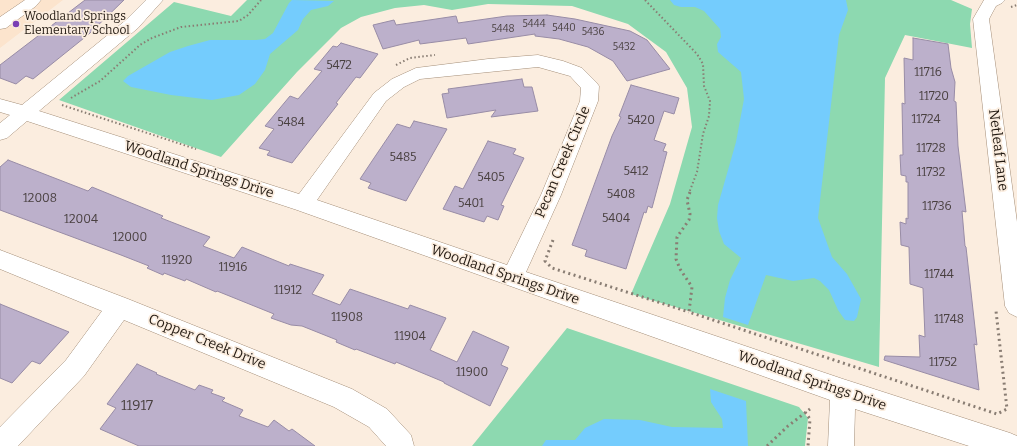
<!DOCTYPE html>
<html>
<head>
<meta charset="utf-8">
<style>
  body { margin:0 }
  canvas { display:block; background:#fbeddf }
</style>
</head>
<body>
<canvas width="1017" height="446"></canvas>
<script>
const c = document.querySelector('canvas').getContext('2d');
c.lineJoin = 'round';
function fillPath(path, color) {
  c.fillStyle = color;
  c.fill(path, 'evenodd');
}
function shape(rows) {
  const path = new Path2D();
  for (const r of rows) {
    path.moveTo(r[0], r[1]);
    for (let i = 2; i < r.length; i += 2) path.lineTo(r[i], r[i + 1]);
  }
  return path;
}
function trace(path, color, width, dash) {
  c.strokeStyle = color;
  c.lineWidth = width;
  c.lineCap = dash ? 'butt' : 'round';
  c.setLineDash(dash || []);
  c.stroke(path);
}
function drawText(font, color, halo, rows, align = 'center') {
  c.font = font + ' Bitter,serif';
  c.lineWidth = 3.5;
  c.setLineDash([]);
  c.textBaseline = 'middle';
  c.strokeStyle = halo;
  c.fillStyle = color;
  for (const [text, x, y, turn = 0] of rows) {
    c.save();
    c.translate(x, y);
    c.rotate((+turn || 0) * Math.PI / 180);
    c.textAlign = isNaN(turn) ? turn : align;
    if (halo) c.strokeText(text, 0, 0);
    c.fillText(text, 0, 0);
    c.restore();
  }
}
fillPath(shape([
  [0,0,63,0,0,48]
]), '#fce4cd');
fillPath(shape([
  [247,0,951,0,972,9,970,24,972,48,905,35,885,78,879,367,631,294,670,204,692,127,687,88,666,52,628,24,572,6,488,4,452,10,424,5,395,8,361,17,341,28,297,72,221,157,59,100,174,2,231,16],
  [567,328,799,407,808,418,805,446,472,446]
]), '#8dd9b0');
fillPath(shape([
  [292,0,334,1,328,6,311,10,303,19,298,30,270,54,265,70,255,84,239,95,212,100,171,95,131,87,123,81,128,76,170,52,188,46,210,40,256,40,265,39,273,33,289,3],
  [670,0,846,0,848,10,839,35,818,218,832,257,847,274,861,299,857,317,854,321,845,320,838,310,829,290,820,281,814,278,793,281,766,275,748,325,723,317,725,298,730,280,741,258,724,244,719,231,717,218,718,205,736,142,744,99,741,72,718,52,717,44,721,37,720,29,704,11,695,7,681,7,674,5],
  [710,389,746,401,748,446,542,446,546,440,575,440,585,428,604,419,640,420,672,427,723,428,722,419,711,402]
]), '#74ccfd');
const building = shape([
  [85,0,124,0,89,34,33,79,26,76,16,84,0,78,0,65,85,0],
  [547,15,575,19,630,31,647,40,670,69,627,81,613,61,588,47,559,39,535,36,535,34,468,44,466,38,420,44,419,40,383,49,373,25,394,20,396,25,456,16,458,23,507,16,547,15],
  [913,38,948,44,951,68,955,82,954,101,956,102,958,146,966,212,962,211,965,246,966,247,973,310,977,345,974,344,979,390,884,360,885,356,920,357,919,335,925,337,923,288,910,284,909,247,901,245,900,222,906,224,906,218,908,219,908,182,906,182,906,176,901,175,900,155,903,155,902,103,905,104,904,58,913,60,913,38],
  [341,43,378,54,360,78,356,77,336,103,338,104,292,163,267,155,270,151,259,148,274,129,265,126,290,96,298,99,322,71,314,69,333,46,337,47,341,43],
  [522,79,524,87,532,87,538,111,491,117,496,110,447,118,442,94,449,93,448,89,522,79],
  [631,85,679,98,674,114,664,111,654,140,666,144,663,151,667,152,652,208,648,206,646,213,644,212,626,269,585,256,587,250,572,245,612,136,621,117,619,116,631,85],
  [414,121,447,129,406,201,368,188,371,183,360,179,372,161,397,124,410,128,414,121],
  [488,141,516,149,513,154,524,158,501,205,504,206,498,220,487,216,484,222,443,209,455,186,463,189,488,141],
  [8,160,88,191,92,187,163,216,161,218,210,237,203,246,234,258,242,247,289,266,290,264,324,275,312,294,340,305,350,289,408,309,410,305,446,318,430,350,457,362,473,331,509,347,501,365,508,368,490,406,444,383,444,382,396,362,395,364,356,349,355,350,336,342,337,340,302,326,291,325,271,318,274,314,217,291,216,292,186,279,185,281,164,273,163,275,147,268,149,266,121,255,0,210,0,167,8,160],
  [0,304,69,332,40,364,32,361,12,383,0,378,0,304],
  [137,364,157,373,156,374,195,390,199,385,213,390,211,393,225,398,222,401,243,410,239,416,268,427,274,420,289,431,292,429,315,446,139,446,100,429,116,408,107,404,137,364]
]);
fillPath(building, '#bcb0cb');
trace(building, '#988ca6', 1);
const minor = shape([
  [25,0,41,0,36,6,6,28,0,29,0,17,25,0],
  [146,0,163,0,138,28,39,111,299,194,374,93,392,79,416,68,488,59,538,55,563,61,582,68,596,82,599,86,598,101,561,195,526,272,843,379,1010,433,1017,436,1017,446,969,446,855,409,854,446,828,446,830,400,297,210,27,121,7,138,0,140,0,123,10,115,0,112,0,99,22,105,126,20,146,0],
  [538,67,570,76,581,88,580,101,541,195,507,265,317,200,386,101,404,87,420,79,538,67],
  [984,0,1005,0,1002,3,996,6,989,19,1017,222,1017,317,1009,313,1005,306,973,19,984,0],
  [0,250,128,299,352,389,387,409,411,435,414,446,386,446,369,427,334,407,124,320,84,376,18,446,0,446,0,427,66,360,102,311,0,269,0,250]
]);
trace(minor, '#a48e78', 1);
trace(shape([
  [645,0,697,54,703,64,704,86,710,101,709,116,703,134,697,172,689,193],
  [1011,7,1017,5],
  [396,65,410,58,435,55],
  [71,98,100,81,140,45,152,38,181,27,239,21,248,15,261,0],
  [62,105,196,149]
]), '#897d73', 2, [1.5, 2.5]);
trace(shape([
  [690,192,687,200,690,214,689,220,677,237,676,259,680,269,692,287,689,312,997,414,1007,409,996,311],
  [553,240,545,261,552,268,689,312],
  [805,412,810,419,808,446],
  [767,446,788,426,810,409]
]), '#897d73', 3, [2, 3.5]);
fillPath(minor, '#fff');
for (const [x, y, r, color] of [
  [16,24,4,"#7a3eb4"]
]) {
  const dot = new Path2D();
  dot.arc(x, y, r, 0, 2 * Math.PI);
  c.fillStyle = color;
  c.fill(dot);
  trace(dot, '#fbeddf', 1.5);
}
drawText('10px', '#494040', null, [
  ["5444",534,24],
  ["5440",564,28],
  ["5448",503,29],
  ["5436",593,32],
  ["5432",624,47]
]);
drawText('12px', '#231a12', '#fbeddf', [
  ["Woodland Springs",24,17],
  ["Elementary School",24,31]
], 'left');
drawText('12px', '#494040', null, [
  ["5472",339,66],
  ["11716",928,73],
  ["11720",934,97],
  ["11724",926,120],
  ["5420",641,121],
  ["5484",291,123],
  ["11728",931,149],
  ["5485",403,158],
  ["5412",636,172],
  ["11732",931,173],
  ["5405",491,178],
  ["5408",621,195],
  ["12008",40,199],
  ["5401",471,204],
  ["11736",937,207],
  ["5404",616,219],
  ["12004",81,220],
  ["12000",130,238],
  ["11920",177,261],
  ["11916",233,268],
  ["11744",939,275],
  ["11912",288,291],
  ["11908",347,318],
  ["11748",949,320],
  ["11904",410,337],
  ["11752",943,363],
  ["11900",472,373]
]);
drawText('14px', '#231a12', '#fbeddf', [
  ["Netleaf Lane",998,150,83],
  ["Pecan Creek Circle",563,162,-67],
  ["Woodland Springs Drive",199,170,18],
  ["Woodland Springs Drive",505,275,19],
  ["Copper Creek Drive",207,342,22],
  ["Woodland Springs Drive",812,381,19]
]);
drawText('14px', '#494040', null, [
  ["11917",137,406]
]);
</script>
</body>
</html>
